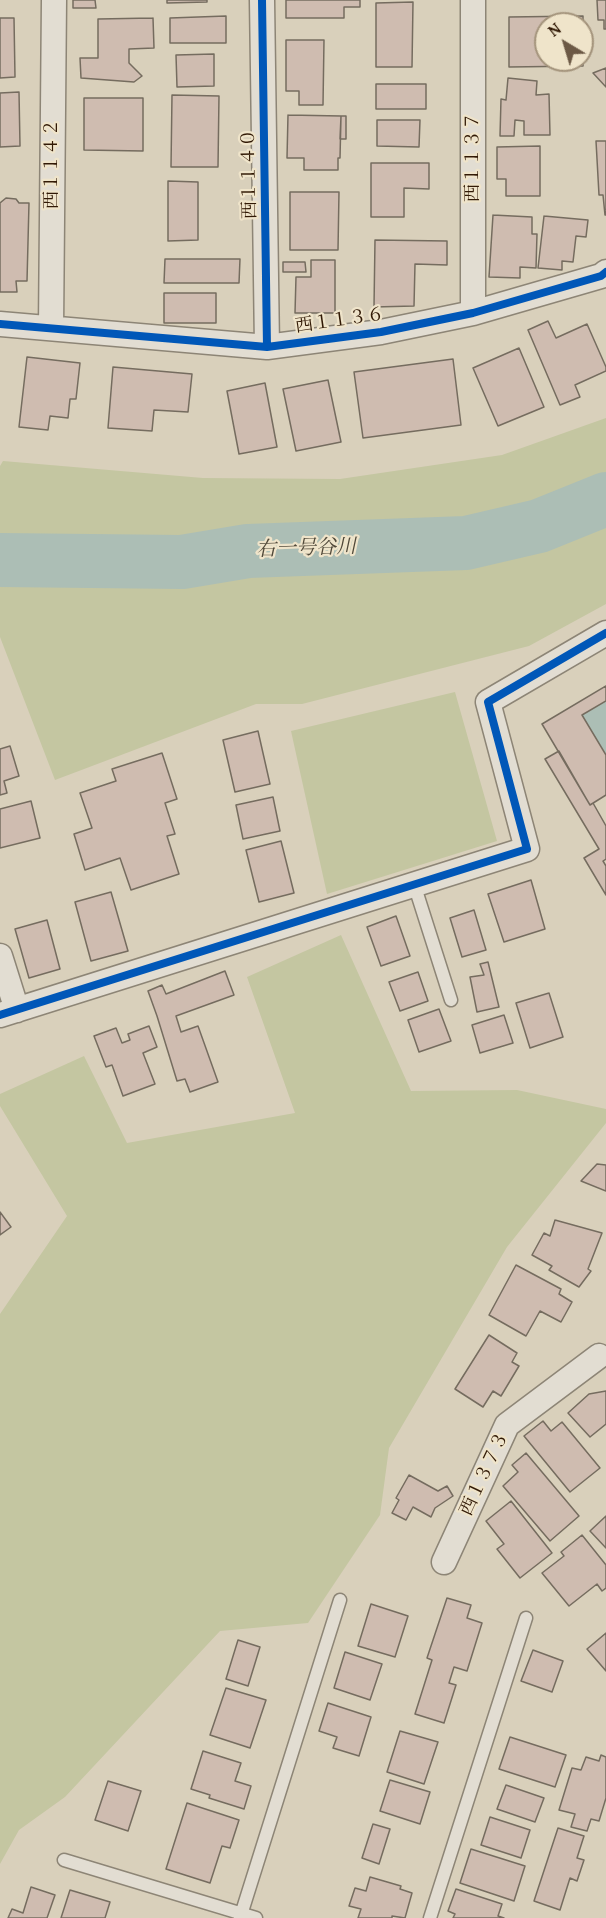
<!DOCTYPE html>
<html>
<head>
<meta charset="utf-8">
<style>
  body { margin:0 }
  #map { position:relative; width:606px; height:1918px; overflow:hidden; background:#d9d0bb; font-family:"Gentium Book Plus",serif }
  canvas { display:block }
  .north { position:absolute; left:534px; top:12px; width:60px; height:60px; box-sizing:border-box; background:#efe4ca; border:2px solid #a3937b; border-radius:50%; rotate:322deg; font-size:16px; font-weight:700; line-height:24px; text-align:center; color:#311905 }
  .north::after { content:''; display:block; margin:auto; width:21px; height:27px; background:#6c5945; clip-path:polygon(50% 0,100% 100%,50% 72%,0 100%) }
</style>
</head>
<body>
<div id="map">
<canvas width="606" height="1918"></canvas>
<div class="north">N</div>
</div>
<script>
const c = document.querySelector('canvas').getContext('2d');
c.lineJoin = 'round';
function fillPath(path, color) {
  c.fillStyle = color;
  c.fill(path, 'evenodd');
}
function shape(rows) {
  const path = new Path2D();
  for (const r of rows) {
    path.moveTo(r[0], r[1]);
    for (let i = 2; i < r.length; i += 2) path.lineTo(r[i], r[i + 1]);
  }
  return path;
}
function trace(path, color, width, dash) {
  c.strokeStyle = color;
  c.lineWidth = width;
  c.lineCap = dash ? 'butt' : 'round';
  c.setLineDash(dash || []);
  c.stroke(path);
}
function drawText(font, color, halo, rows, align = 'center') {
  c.font = font + ' "Gentium Book Plus","Noto Serif JP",serif';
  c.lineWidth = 4.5;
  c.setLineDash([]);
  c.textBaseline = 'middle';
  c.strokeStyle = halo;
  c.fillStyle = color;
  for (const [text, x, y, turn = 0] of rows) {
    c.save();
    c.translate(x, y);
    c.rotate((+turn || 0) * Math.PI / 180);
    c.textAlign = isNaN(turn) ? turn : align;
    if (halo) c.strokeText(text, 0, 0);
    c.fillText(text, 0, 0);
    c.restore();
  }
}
fillPath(shape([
  [606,418,606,604,529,646,302,704,256,704,55,780,0,637,0,466,3,461,203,478,340,479,502,455],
  [455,692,497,841,327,894,291,731],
  [341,935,411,1091,517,1090,606,1109,606,1123,507,1247,389,1448,380,1515,308,1623,220,1631,65,1797,19,1830,0,1864,0,1314,67,1216,0,1106,0,1094,84,1056,127,1143,295,1113,247,977]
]), '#c4c6a1');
fillPath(shape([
  [606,701,606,755,582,715]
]), '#acbeb5');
trace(shape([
  [0,560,182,562,248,551,466,543,539,526,606,499]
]), '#acbeb5', 54);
const building = shape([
  [73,0,95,0,96,8,73,8,73,0],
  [167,0,207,0,207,2,167,3,167,0],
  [286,0,360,0,360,7,344,7,344,18,286,18,286,0],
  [597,0,606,0,606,29,604,29,604,20,598,20,597,0],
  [413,2,412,67,376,67,376,3,413,2],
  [226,16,226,43,170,43,170,18,226,16],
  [583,16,583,66,509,67,509,17,583,16],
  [546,24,582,24,582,60,546,60,546,24],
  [0,18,14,18,15,77,0,78,0,18],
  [153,18,154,48,129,49,129,63,142,76,134,82,81,78,80,58,98,58,98,19,153,18],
  [286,40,324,40,323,105,299,105,299,91,286,91,286,40],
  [214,54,214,86,177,87,176,55,214,54],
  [606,68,606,87,593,73,606,68],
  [508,78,537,81,536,95,549,94,550,135,524,135,524,121,515,120,514,136,500,136,501,99,506,100,508,78],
  [376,84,426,84,426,109,376,109,376,84],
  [19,92,20,146,0,147,0,93,19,92],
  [172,95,219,96,218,167,171,167,172,95],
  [84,98,143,98,143,151,84,150,84,98],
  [288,115,341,116,340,158,338,158,338,170,304,170,304,158,287,158,288,115],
  [341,116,346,116,346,139,340,139,341,116],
  [377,120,420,120,419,147,377,146,377,120],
  [596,141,606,141,606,215,605,215,603,195,599,195,596,141],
  [540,146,540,196,506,196,506,179,497,179,497,147,540,146],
  [371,163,429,163,429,189,404,188,404,217,371,217,371,163],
  [168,181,198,182,198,240,168,241,168,181],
  [290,192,339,192,338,250,290,250,290,192],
  [6,198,16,199,19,203,29,203,27,281,16,281,17,292,0,292,0,203,6,198],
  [493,215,532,217,532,234,537,234,536,268,520,267,520,278,489,277,493,215],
  [544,216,588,220,586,237,576,236,573,262,562,261,562,270,538,268,544,216],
  [375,240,447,241,447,265,415,264,414,306,374,307,375,240],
  [165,259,240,259,239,283,164,283,165,259],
  [311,260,335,260,335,313,295,313,296,277,311,277,311,260],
  [283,262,305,262,306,272,283,272,283,262],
  [164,293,216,293,216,323,164,323,164,293],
  [548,321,556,338,587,324,606,367,606,371,575,385,580,397,560,405,528,330,548,321],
  [519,348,544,407,498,426,473,368,519,348],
  [27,357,80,363,76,399,70,399,68,418,50,416,48,430,19,427,27,357],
  [453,359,461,425,363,438,354,372,453,359],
  [113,367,192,374,188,412,154,410,152,431,108,428,113,367],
  [328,380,341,442,296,451,283,389,328,380],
  [265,383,277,447,239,454,227,391,265,383],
  [606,686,606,701,582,715,606,755,606,795,590,805,542,724,606,686],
  [258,731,270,784,235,792,223,740,258,731],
  [10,746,19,776,4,781,7,793,0,795,0,749,10,746],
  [559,751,590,805,593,803,606,826,606,859,603,861,606,866,606,895,584,858,599,849,545,759,559,751],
  [162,753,177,799,165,803,175,834,167,836,179,874,131,890,120,858,85,870,74,834,92,828,80,793,116,781,112,769,162,753],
  [273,797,280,831,243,839,236,805,273,797],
  [31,801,40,838,0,848,0,809,31,801],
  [281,841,294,893,259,902,246,850,281,841],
  [531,880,545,929,504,942,488,894,531,880],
  [111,892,128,951,91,961,75,902,111,892],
  [474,910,486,950,462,957,450,918,474,910],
  [396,916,410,956,381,966,367,927,396,916],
  [47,920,60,969,29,978,15,929,47,920],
  [488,962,499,1007,477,1012,470,977,484,975,480,964,488,962],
  [225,971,234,995,176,1016,181,1032,198,1026,218,1082,190,1092,185,1079,177,1081,157,1016,148,991,162,985,166,994,225,971],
  [418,972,428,1001,400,1011,389,982,418,972],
  [549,993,563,1037,530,1048,516,1003,549,993],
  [439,1009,451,1041,419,1052,408,1020,439,1009],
  [504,1015,513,1043,480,1053,472,1025,504,1015],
  [149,1026,157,1047,143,1053,155,1084,123,1096,112,1065,106,1067,94,1036,116,1028,122,1043,130,1040,128,1034,149,1026],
  [597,1164,606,1165,606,1191,581,1181,597,1164],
  [0,1212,11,1227,0,1235,0,1212],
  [555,1220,602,1233,588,1269,591,1271,579,1287,549,1270,552,1266,532,1255,544,1233,550,1236,555,1220],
  [516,1265,561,1289,559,1294,572,1302,561,1322,540,1311,526,1336,489,1315,516,1265],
  [489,1335,517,1353,512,1362,519,1366,501,1396,493,1391,483,1407,455,1389,489,1335],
  [606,1391,606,1424,590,1437,568,1413,589,1394,606,1391],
  [543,1421,551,1431,562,1422,600,1468,570,1492,524,1436,543,1421],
  [526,1453,579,1516,550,1541,503,1486,518,1472,512,1465,526,1453],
  [409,1475,438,1491,447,1486,453,1496,435,1508,431,1517,413,1507,406,1520,392,1513,399,1500,396,1498,409,1475],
  [511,1501,552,1553,520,1578,497,1549,504,1544,486,1521,511,1501],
  [606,1516,606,1548,590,1531,606,1516],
  [582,1535,606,1565,606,1588,602,1591,597,1584,569,1606,542,1573,564,1556,561,1552,582,1535],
  [447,1598,471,1605,467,1618,482,1623,467,1671,454,1667,449,1683,456,1685,444,1723,415,1714,432,1660,427,1658,447,1598],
  [371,1604,408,1616,395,1657,358,1646,371,1604],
  [606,1633,606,1671,587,1649,606,1633],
  [238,1640,260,1647,248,1686,226,1679,238,1640],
  [533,1650,563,1661,552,1692,521,1681,533,1650],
  [345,1652,382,1664,370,1700,334,1688,345,1652],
  [226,1688,266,1700,250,1748,210,1735,226,1688],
  [328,1703,371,1717,359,1756,333,1748,337,1737,319,1731,328,1703],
  [400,1731,438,1742,424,1784,387,1772,400,1731],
  [510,1737,566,1755,555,1787,499,1769,510,1737],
  [203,1751,241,1763,235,1781,251,1786,244,1809,209,1798,210,1795,191,1789,203,1751],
  [601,1755,606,1757,606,1798,599,1821,591,1819,587,1831,571,1827,575,1814,559,1810,572,1768,581,1770,586,1757,599,1761,601,1755],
  [390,1780,430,1792,420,1824,380,1811,390,1780],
  [108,1781,141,1791,128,1831,95,1820,108,1781],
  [506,1785,544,1798,535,1822,497,1809,506,1785],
  [187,1803,239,1820,230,1848,222,1846,210,1883,166,1869,187,1803],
  [490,1817,530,1830,521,1858,481,1845,490,1817],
  [373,1824,390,1829,379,1864,362,1858,373,1824],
  [558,1828,584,1836,577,1858,584,1860,577,1881,570,1878,560,1910,534,1901,558,1828],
  [471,1849,525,1866,514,1901,460,1883,471,1849],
  [370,1877,401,1886,400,1889,412,1893,405,1918,392,1916,392,1918,358,1918,361,1909,349,1906,355,1888,366,1891,370,1877],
  [31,1887,55,1895,47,1918,8,1918,12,1909,23,1913,31,1887],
  [456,1889,502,1904,498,1916,504,1918,453,1918,455,1914,448,1911,456,1889],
  [70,1890,110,1902,105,1918,61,1918,70,1890]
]);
fillPath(building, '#cfbcb0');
trace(building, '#756c5f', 1.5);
const lane = shape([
  [414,884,451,1000],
  [64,1860,256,1918],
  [240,1918,340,1600],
  [430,1918,526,1618]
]);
const street = shape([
  [262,0,267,347],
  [473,0,473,313],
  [0,324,267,347,381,332,473,313,601,276,606,272],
  [51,328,54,0],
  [0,956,17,1010],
  [0,1015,527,849,488,702,606,633],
  [444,1562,507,1425,599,1356]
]);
trace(lane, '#8d8576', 15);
trace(street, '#8d8576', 27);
trace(lane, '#e2ddd2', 12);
trace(street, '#e2ddd2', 24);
trace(shape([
  [262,0,267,347],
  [0,324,267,347,381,332,473,313,601,276,606,272],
  [0,1015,527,849,488,702,606,633]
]), '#0057b8', 8);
drawText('18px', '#311905', '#efe4ca', [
  ["西１１３７",473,157,-90],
  ["西１１４２",52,164,-90],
  ["西１１４０",250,174,-91],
  ["西１１３６",340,321,-8],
  ["西１３７３",485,1474,-65]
]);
drawText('italic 20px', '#504839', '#efe4ca', [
  ["右一号谷川",306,549,-2]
]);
</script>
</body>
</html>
